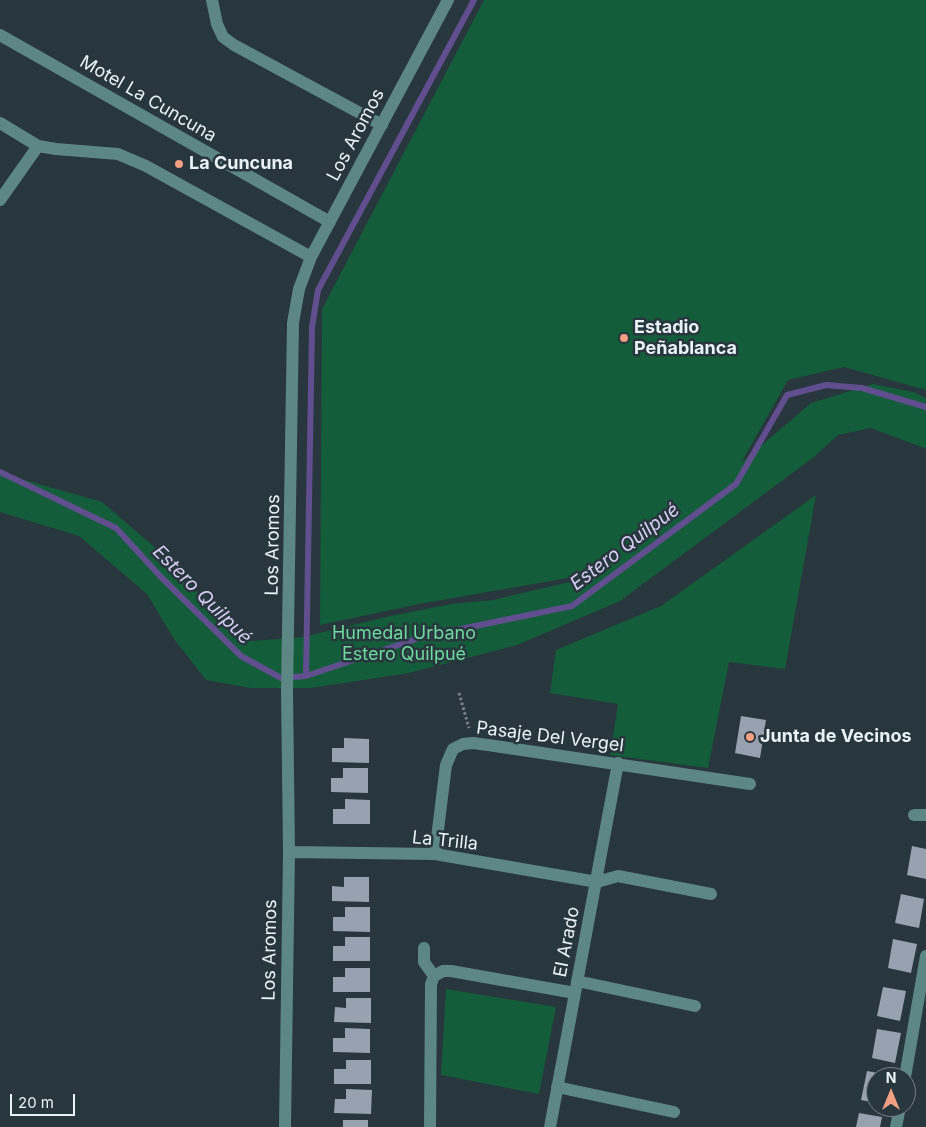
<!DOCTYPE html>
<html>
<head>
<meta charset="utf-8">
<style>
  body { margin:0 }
  #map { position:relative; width:926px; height:1127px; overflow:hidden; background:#28363d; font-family:Inter,sans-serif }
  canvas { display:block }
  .north { position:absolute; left:866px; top:1067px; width:50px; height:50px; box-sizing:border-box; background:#28363d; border:1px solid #758187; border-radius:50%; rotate:0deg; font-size:14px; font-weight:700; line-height:20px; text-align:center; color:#e9f2f6 }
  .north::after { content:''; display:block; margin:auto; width:18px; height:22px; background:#f39f84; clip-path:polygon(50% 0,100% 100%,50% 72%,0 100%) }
  .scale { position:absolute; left:10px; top:1094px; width:65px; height:22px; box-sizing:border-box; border:2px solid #e9f2f6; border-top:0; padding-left:6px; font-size:15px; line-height:18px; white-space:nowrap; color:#e9f2f6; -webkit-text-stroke:4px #28363d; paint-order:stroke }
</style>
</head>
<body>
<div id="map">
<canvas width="926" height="1127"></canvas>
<div class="north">N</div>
<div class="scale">20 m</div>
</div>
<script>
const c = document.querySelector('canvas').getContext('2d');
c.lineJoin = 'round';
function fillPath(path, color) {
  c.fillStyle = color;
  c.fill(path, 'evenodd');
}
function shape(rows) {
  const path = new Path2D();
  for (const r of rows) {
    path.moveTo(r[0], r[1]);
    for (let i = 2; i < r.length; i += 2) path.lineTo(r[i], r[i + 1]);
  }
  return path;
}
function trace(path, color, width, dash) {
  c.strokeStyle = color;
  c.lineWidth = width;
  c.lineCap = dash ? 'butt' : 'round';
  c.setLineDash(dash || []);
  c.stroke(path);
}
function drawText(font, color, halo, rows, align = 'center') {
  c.font = font + ' Inter,sans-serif';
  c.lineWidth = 5;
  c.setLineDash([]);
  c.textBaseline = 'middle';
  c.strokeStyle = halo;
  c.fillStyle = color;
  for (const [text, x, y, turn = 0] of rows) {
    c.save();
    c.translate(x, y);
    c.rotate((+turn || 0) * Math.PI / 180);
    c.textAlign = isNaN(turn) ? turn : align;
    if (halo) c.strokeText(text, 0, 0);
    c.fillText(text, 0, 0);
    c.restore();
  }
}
fillPath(shape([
  [484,0,926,0,926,390,844,367,788,380,741,463,811,403,873,384,913,392,926,398,926,450,924,448,871,428,838,435,814,457,620,601,517,645,409,673,311,688,251,688,206,680,174,639,147,594,79,536,0,512,0,473,102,502,179,568,220,623,252,641,303,637,395,615,452,604,493,600,599,575,602,572,419,604,320,625,322,309],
  [816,495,785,669,729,662,708,768,610,755,618,704,550,693,556,650,661,606],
  [446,989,556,1007,539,1094,441,1075]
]), '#145d3a');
trace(shape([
  [0,472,116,528,161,577,241,656,281,678,306,676,422,637,572,606,736,484,787,395,826,385,862,388,926,407],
  [306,676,312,327,318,290,474,0]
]), '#604e8e', 6);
fillPath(shape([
  [741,716,766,720,760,758,735,753],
  [344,738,369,739,369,763,332,762,332,748,344,748],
  [343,768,368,768,368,793,331,792,331,778,343,778],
  [345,799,370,800,370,824,333,824,333,809,345,809],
  [912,846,926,849,926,879,907,875],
  [344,877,369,877,369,902,332,901,332,886,344,887],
  [901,894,924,899,919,928,895,923],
  [345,907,370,907,370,932,333,931,333,917,345,917],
  [345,937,370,937,370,961,333,961,333,946,345,946],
  [893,939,917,944,911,973,888,968],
  [345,968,370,968,370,992,333,992,333,977,345,977],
  [883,987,906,991,900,1021,877,1016],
  [346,998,371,998,371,1023,334,1022,335,1007,346,1008],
  [345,1028,370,1029,370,1053,333,1052,333,1038,345,1038],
  [877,1029,901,1033,895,1063,872,1058],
  [346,1060,371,1060,371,1084,334,1084,334,1069,346,1069],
  [867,1071,893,1076,876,1077,876,1103,861,1100],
  [346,1089,372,1090,371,1114,334,1113,335,1099,346,1099],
  [859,1113,882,1117,880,1127,856,1127],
  [343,1120,368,1120,368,1127,343,1127]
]), '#98a1af');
trace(shape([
  [459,693,469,728]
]), '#7a868b', 3, [2.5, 2.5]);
trace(shape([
  [212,0,217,24,223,37,234,45,382,125],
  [0,35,330,222],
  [0,123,38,146,56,149,118,154,146,166,311,257],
  [0,200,38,146],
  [914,815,926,815],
  [289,852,435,854,597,882,618,876,711,894],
  [435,854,446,765,453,749,463,744,473,743,488,745,750,784],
  [424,948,424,962,434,976],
  [577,981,695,1006],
  [905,1077,926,956],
  [557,1087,674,1112],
  [285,1127,289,852,287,690,293,323,299,289,311,257,448,0],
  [430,1127,431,984,434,976,443,971,451,971,575,993],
  [550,1127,618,763],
  [896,1127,900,1107]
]), '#5d8784', 12);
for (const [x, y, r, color] of [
  [179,164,5,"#f39f84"],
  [624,338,5,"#f39f84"],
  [750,737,5,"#f39f84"]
]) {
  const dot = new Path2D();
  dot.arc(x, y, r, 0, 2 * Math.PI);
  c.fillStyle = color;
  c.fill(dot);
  trace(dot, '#28363d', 2);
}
drawText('18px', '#e9f2f6', '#28363d', [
  ["Motel La Cuncuna",148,99,30],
  ["Los Aromos",356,135,-62],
  ["Los Aromos",273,545,-89],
  ["Pasaje Del Vergel",550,737,7],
  ["La Trilla",445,841,6],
  ["El Arado",567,942,-79],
  ["Los Aromos",270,950,-89]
]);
drawText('bold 18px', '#e9f2f6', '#28363d', [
  ["La Cuncuna",189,164],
  ["Estadio",634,328],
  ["Peñablanca",634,349],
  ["Junta de Vecinos",760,737]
], 'left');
drawText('18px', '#6dda9f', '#28363d', [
  ["Humedal Urbano",404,634],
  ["Estero Quilpué",404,655]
]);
drawText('italic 19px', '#d6cdf3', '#28363d', [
  ["Estero Quilpué",625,547,-37],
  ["Estero Quilpué",202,595,45]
]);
</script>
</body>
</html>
